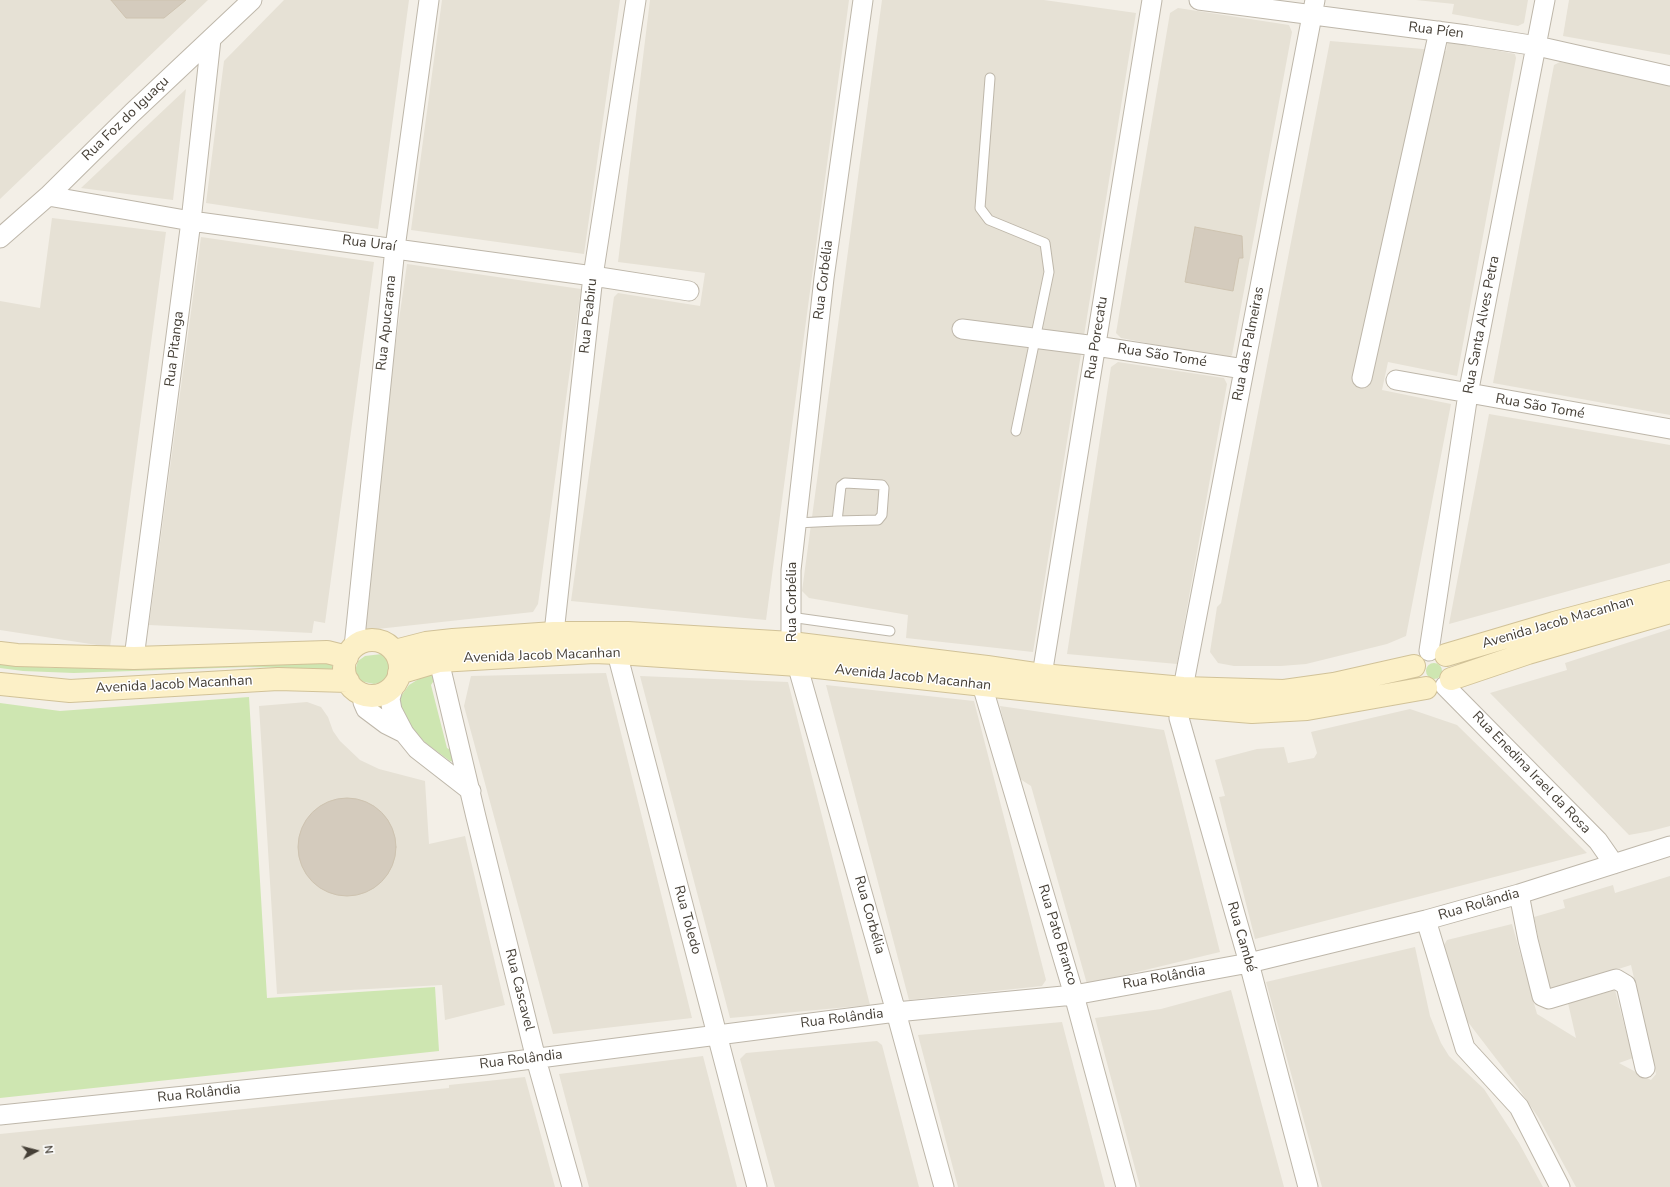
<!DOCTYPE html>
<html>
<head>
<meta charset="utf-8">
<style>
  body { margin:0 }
  #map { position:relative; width:1670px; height:1187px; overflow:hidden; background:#f3efe7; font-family:"Nunito Sans",sans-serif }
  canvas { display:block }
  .north { position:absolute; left:16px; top:1131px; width:40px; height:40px; -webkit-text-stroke:3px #fff; paint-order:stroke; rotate:83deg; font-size:11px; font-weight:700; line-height:16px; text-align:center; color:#453f36 }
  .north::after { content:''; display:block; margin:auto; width:14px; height:18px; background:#453f36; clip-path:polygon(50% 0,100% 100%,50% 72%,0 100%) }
</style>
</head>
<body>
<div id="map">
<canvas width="1670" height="1187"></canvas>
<div class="north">N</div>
</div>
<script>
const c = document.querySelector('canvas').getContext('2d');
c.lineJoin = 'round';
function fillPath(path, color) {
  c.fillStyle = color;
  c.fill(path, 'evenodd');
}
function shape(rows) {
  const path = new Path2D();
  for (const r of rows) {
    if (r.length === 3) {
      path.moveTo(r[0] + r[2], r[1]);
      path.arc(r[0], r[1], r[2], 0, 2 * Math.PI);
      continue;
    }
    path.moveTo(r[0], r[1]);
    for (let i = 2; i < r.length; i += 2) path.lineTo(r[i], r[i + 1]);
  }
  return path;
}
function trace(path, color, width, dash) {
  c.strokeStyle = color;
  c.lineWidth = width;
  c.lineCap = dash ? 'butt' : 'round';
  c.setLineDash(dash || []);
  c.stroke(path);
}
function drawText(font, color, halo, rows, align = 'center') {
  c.font = font + ' "Nunito Sans",sans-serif';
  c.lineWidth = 3;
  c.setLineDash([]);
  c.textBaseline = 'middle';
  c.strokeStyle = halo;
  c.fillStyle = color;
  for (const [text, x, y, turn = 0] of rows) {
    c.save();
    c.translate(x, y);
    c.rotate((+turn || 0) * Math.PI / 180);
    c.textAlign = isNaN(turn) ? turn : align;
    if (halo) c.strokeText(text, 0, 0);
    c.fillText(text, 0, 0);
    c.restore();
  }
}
fillPath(shape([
  [0,0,208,0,0,199],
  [284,0,409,0,378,229,206,203,224,61],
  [442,0,620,0,584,254,411,230],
  [650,0,849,0,766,620,571,601,614,297,618,293,700,306,705,273,618,262],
  [882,0,1044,0,1136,13,1033,652,906,638,908,615,809,598,802,591],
  [1416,0,1528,0,1524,23,1518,26,1452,14,1454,4],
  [1569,0,1670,0,1670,55,1563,36],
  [1178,8,1289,25,1292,32,1232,355,1227,359,1121,338,1116,333,1170,13],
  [1330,41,1446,51,1448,41,1515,54,1516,58,1457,376,1388,362,1382,390,1451,404,1406,636,1387,644,1306,664,1281,666,1234,666,1218,663,1210,652,1217,607,1221,603],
  [1560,62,1663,79,1670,82,1670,415,1493,383,1554,65],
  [186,89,173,200,81,188],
  [52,218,166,232,110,647,0,630,0,301,40,308],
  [201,237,374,262,325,623,314,621,312,633,149,625],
  [407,264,581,289,538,604,533,612,359,631,355,626],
  [1118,362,1224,378,1227,384,1177,664,1067,654,1111,367],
  [1489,414,1670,445,1670,563,1449,624],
  [1670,629,1670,826,1651,831,1629,835,1490,693,1567,670,1565,663],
  [606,673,692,1018,553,1034,464,706,471,676],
  [640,676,788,682,870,1005,730,1018],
  [826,685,974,701,1046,980,1042,986,909,1000],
  [307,702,321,707,328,717,333,731,340,741,360,760,379,769,425,781,429,844,465,836,505,1005,445,1020,442,985,277,994,259,706],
  [1000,706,1164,730,1220,952,1087,984,1031,786,1017,777],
  [1410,709,1457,725,1587,853,1255,939,1219,797,1225,796,1215,760,1257,749,1284,747,1288,763,1314,758,1317,753,1311,732],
  [1670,876,1670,1187,1576,1187,1538,1117,1517,1086,1458,1009,1444,945,1447,940,1512,924,1537,1014,1576,1038,1568,1003,1615,990,1633,1058,1619,1063,1651,1080,1656,1074,1631,965,1549,991,1534,917,1565,908,1563,900,1613,885,1615,893],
  [1415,947,1430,1016,1441,1043,1449,1056,1484,1089,1519,1143,1543,1187,1322,1187,1266,982],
  [1231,990,1284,1187,1140,1187,1095,1018,1161,1009],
  [1062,1022,1105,1187,958,1187,918,1035],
  [877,1041,882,1045,919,1187,775,1187,740,1059,746,1053],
  [703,1056,737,1187,589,1187,559,1074],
  [525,1077,555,1187,0,1187,0,1134,449,1088,449,1085]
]), '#e6e1d5');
fillPath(shape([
  [382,654,386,656,391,663,392,669,388,678,384,682,374,684,360,681,357,679,355,671,358,661,365,656],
  [331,658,334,676,313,670,293,668,247,667,74,673,23,671,0,668,0,663,53,668,73,668],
  [1434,671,8],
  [432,674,437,676,431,685,447,748,459,754,454,762,450,761,427,744,404,723,399,699,409,685,422,677],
  [249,697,267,998,435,987,439,1051,0,1098,0,703,60,711]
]), '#cee6b1');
const building = shape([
  [111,0,186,0,164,18,126,18,111,0],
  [1195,227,1242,236,1243,258,1239,258,1233,291,1185,282,1195,227],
  [347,847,49]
]);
fillPath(building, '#d4cbbd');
trace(building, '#cec3b0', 1);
const lane = shape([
  [990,78,980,208,989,220,1045,243,1049,272,1016,431],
  [796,523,837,521,878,520,882,515,884,488,882,485,845,483,841,486,837,521],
  [790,617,890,631]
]);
const street = shape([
  [863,0,824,278,791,570,791,643,896,1012,944,1187],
  [1199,0,1467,35,1537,46,1670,76],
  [48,196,191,221,593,276,689,291],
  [0,238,48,196,132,113,252,0],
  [962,329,1096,346,1244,369],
  [1362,378,1439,31],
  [1396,380,1670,429],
  [554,633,593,276,636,0],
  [354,647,395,248,429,0],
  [1429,651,1468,394,1545,0],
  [617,653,757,1187],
  [134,658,191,221,211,39],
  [439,661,476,817,536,1059,572,1187],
  [1042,675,1152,0],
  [394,685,390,699,392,710,404,733,417,749,471,791],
  [982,685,1074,995,1126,1187],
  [1445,686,1598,841,1614,864],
  [363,694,363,702,366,709,386,724,404,733],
  [1519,894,1528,940,1542,996,1549,999,1616,979,1626,985,1645,1068],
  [1426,920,1465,1048,1519,1107,1560,1187],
  [0,1115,485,1065,896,1012,1074,995,1249,963,1426,920,1519,894,1670,846],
  [1308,1187,1249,963,1179,718,1183,688,1315,0]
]);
const secondary = shape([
  [372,668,28],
  [395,651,426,643,453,640,554,633,628,633,791,643,987,667,1042,675,1183,688,1284,691,1334,684,1414,666],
  [0,653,17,655,134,658,327,652,347,657],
  [1446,655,1554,623,1670,592],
  [399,673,439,661,594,652,617,653,798,665,1179,706,1252,712,1307,709,1426,688],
  [1451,679,1528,653,1670,612],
  [0,684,70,691,278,679,348,681]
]);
trace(lane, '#beb7aa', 11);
trace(street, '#beb7aa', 21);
trace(secondary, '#d1c298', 24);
trace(lane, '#fff', 9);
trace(street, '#fff', 19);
trace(secondary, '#fcf0c7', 22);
drawText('14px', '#453f36', '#fff', [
  ["Rua Píen",1436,31,7],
  ["Rua Foz do Iguaçu",126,119,-44],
  ["Rua Uraí",369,244,7],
  ["Rua Corbélia",824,280,-83],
  ["Rua Peabiru",589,316,-84],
  ["Rua Apucarana",387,323,-84],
  ["Rua Santa Alves Petra",1482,325,-79],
  ["Rua Porecatu",1097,338,-81],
  ["Rua das Palmeiras",1249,344,-79],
  ["Rua Pitanga",175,349,-83],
  ["Rua São Tomé",1162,356,9],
  ["Rua São Tomé",1540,407,10],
  ["Rua Corbélia",793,602,-90],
  ["Avenida Jacob Macanhan",1558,623,-16],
  ["Avenida Jacob Macanhan",542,656,-2],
  ["Avenida Jacob Macanhan",913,678,6],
  ["Avenida Jacob Macanhan",174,685,-3],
  ["Rua Enedina Irael da Rosa",1531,773,46],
  ["Rua Rolândia",1479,905,-16],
  ["Rua Corbélia",869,915,74],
  ["Rua Toledo",687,920,75],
  ["Rua Pato Branco",1057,935,73],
  ["Rua Cambé",1241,937,74],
  ["Rua Rolândia",1164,978,-10],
  ["Rua Cascavel",519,990,76],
  ["Rua Rolândia",842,1019,-7],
  ["Rua Rolândia",521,1060,-7],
  ["Rua Rolândia",199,1094,-6]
]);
</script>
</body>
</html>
